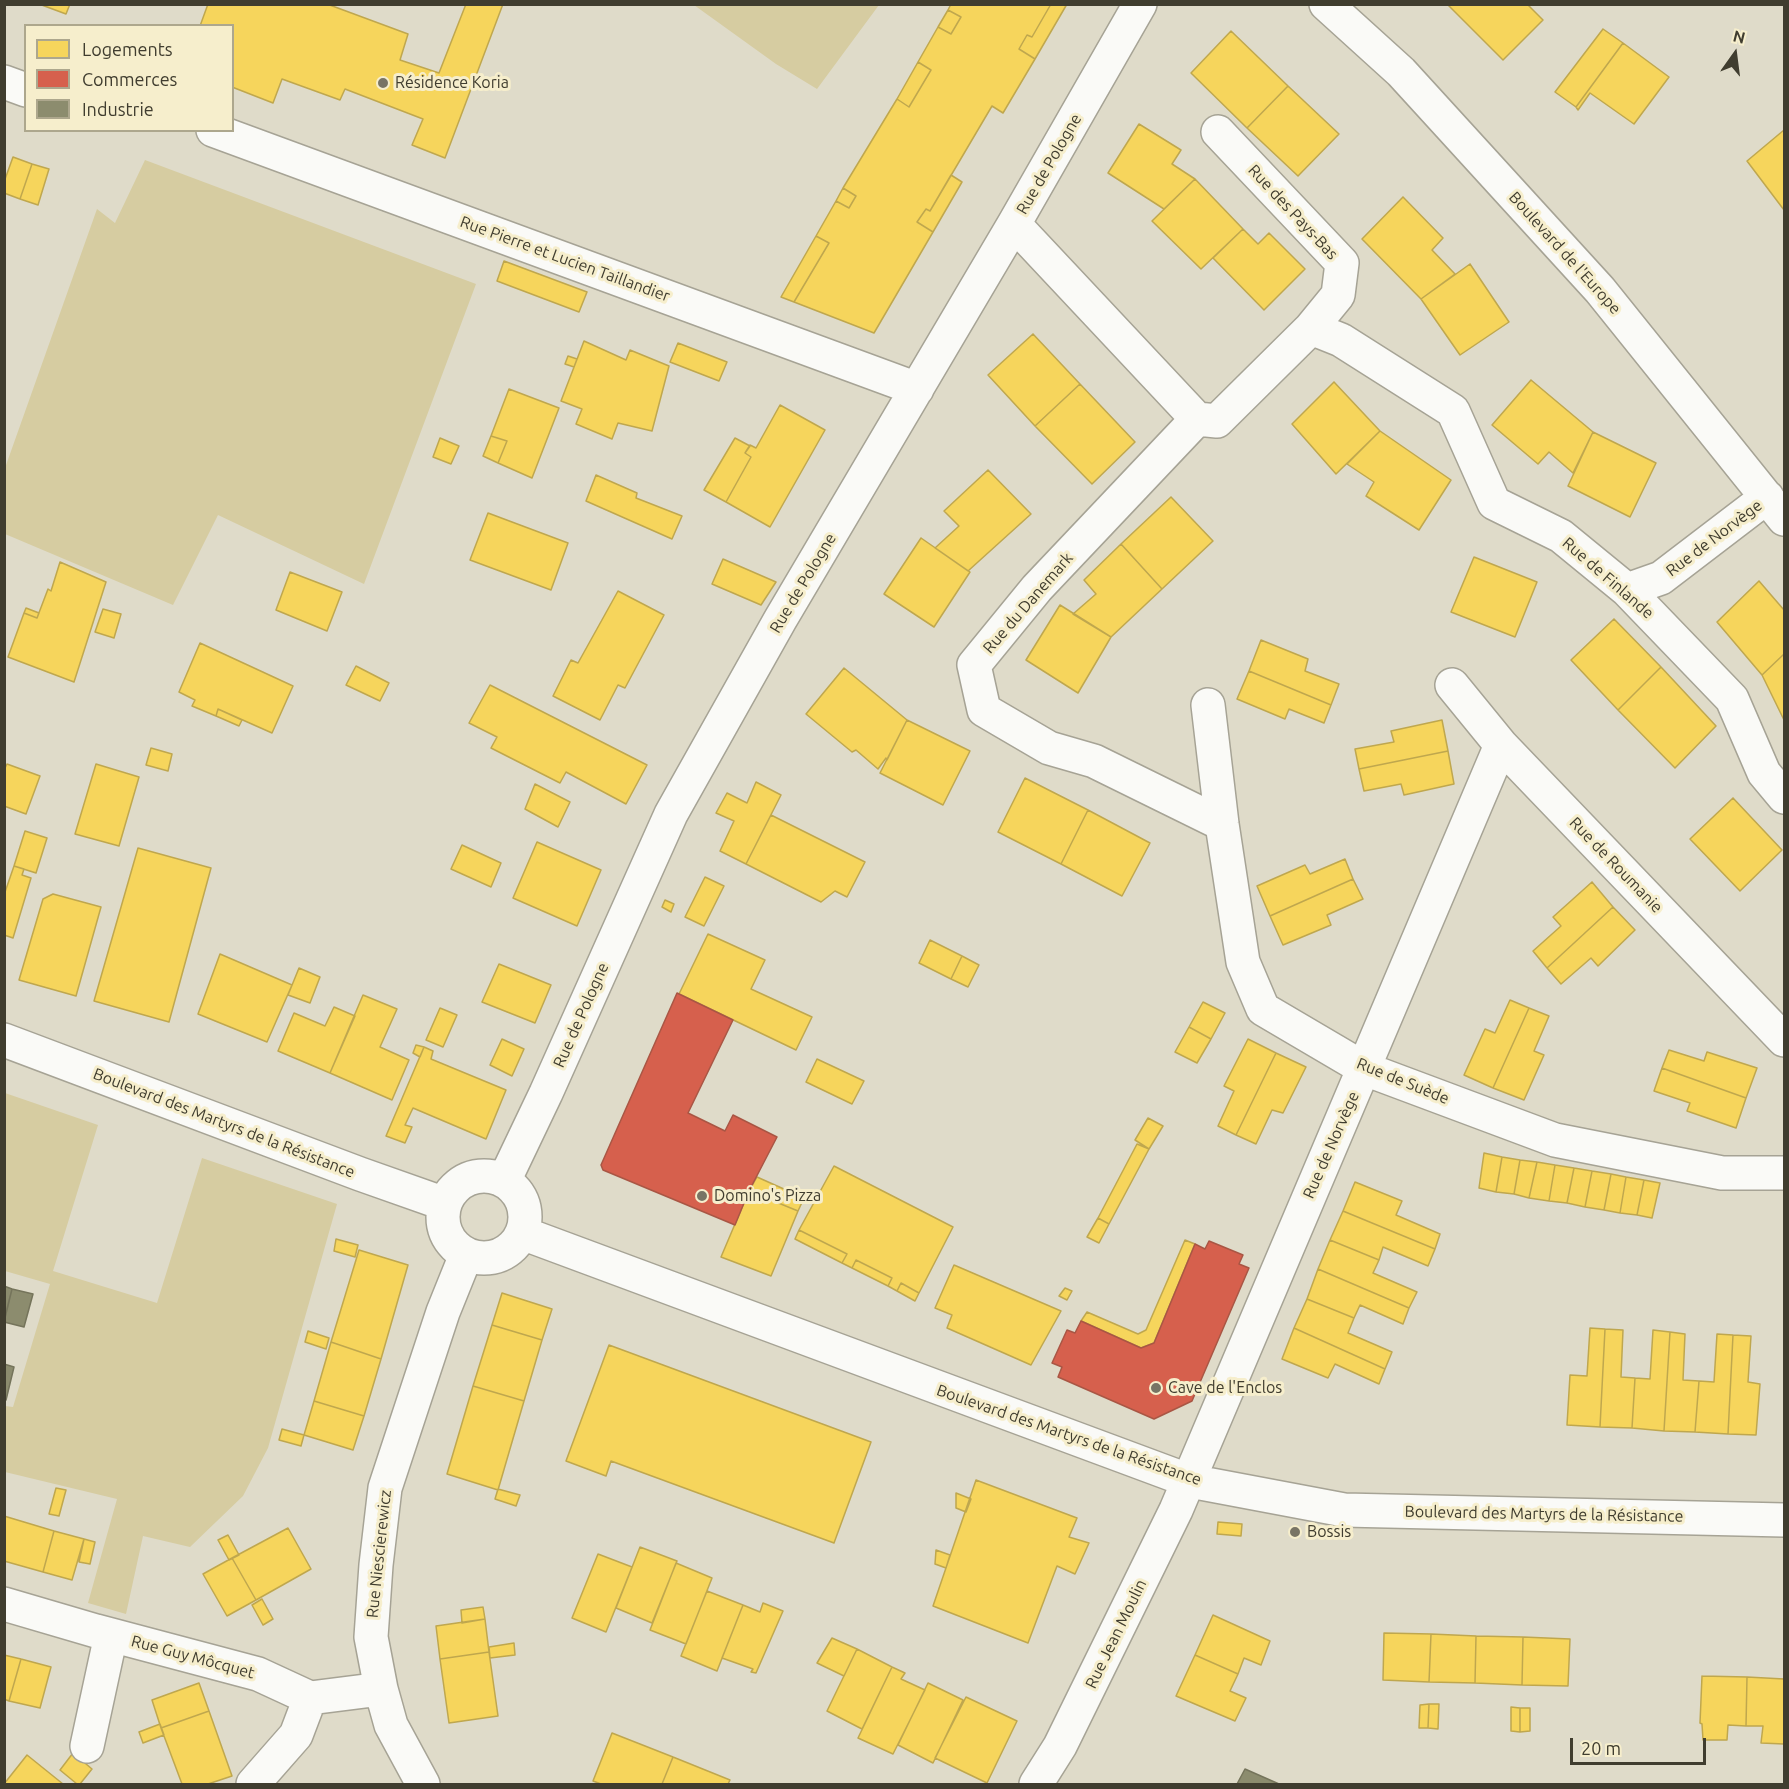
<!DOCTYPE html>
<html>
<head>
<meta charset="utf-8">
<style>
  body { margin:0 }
  #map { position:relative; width:1789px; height:1789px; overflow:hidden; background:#dfdbc9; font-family:Ubuntu,sans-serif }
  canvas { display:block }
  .frame { position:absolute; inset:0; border:6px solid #403d2f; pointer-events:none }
  .legend { position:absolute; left:24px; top:24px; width:210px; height:108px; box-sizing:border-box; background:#f6eecc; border:2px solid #ada78d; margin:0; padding:8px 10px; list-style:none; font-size:18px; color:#403d2f }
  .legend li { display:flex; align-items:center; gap:12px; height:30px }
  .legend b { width:30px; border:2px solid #ada78d }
  .north { position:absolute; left:1705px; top:24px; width:60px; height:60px; -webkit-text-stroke:4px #f6eecc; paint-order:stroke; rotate:14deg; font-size:16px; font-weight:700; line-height:24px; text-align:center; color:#403d2f }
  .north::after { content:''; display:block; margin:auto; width:21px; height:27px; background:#403d2f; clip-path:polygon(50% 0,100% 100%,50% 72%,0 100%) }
  .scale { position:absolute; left:1570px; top:1738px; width:136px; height:27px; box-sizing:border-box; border:3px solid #403d2f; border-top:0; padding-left:8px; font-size:18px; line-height:21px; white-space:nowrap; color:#403d2f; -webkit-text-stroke:4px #f6eecc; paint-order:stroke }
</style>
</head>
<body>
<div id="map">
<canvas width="1789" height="1789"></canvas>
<div class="frame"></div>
<ul class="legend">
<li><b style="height:16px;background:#f6d55c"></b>Logements</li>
<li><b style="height:16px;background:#d6604d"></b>Commerces</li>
<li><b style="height:16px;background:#8c8c6e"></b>Industrie</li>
</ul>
<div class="north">N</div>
<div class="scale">20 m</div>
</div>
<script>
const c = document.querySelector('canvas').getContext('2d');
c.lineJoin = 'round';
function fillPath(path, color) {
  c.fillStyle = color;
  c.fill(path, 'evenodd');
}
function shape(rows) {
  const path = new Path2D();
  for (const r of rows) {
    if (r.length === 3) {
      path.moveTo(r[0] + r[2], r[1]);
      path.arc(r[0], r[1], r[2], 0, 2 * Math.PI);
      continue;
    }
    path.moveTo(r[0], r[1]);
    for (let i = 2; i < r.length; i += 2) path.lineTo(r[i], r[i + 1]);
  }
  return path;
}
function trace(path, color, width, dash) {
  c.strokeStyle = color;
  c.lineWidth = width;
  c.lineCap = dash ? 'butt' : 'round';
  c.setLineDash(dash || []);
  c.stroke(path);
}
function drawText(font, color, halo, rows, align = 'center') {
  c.font = font + ' Ubuntu,sans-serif';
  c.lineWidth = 6;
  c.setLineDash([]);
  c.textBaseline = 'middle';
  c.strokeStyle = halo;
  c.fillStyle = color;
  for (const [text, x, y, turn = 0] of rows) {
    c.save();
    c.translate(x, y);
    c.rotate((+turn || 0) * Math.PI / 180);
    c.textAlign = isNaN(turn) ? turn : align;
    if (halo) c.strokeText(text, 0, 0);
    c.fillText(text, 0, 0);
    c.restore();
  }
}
fillPath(shape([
  [694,5,879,5,817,89,776,64],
  [145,160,476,284,364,584,218,515,173,605,5,534,5,468,97,209,115,223],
  [5,1093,98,1125,53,1271,157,1303,202,1158,337,1204,268,1448,243,1496,190,1547,143,1536,126,1614,88,1603,117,1499,5,1472,5,1406,13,1407,50,1284,5,1271]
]), '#d6cca1');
const homes = shape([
  [39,4,70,4,66,14,39,4],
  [208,4,327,4,408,34,400,60,439,73,466,4,503,4,445,158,412,145,423,119,345,89,340,100,282,79,273,103,232,87,232,26,200,26,208,4],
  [951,4,1051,4,1032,37,1027,35,1019,49,1035,59,1003,113,992,106,930,211,926,209,917,222,933,232,874,333,794,302,829,243,816,236,836,201,849,208,856,196,843,188,897,99,909,107,931,70,918,62,938,27,951,34,961,17,948,10,951,4],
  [1051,4,1067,4,1035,59,1019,49,1027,35,1032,37,1051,4],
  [1447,4,1527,4,1543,20,1503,60,1447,4],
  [948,10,961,17,951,34,938,27,948,10],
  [1603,29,1623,43,1576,107,1555,92,1603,29],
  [1231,31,1288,86,1247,128,1191,73,1231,31],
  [1623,43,1669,77,1634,124,1590,93,1578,110,1576,107,1623,43],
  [918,62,931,70,909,107,897,99,918,62],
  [1288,86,1339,134,1298,176,1247,128,1288,86],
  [1139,124,1181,150,1172,164,1195,179,1164,209,1108,173,1139,124],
  [1784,130,1784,210,1747,161,1784,130],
  [13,157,32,164,20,199,4,193,4,182,13,157],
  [32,164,49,169,38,205,20,199,32,164],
  [951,175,962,182,933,232,917,222,926,209,930,211,951,175],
  [1195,179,1243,229,1201,269,1152,221,1195,179],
  [843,188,856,196,849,208,836,201,843,188],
  [1403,197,1443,238,1432,250,1455,274,1421,299,1362,239,1403,197],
  [1243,229,1258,244,1269,233,1305,269,1264,310,1213,258,1243,229],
  [816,236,829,243,794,302,781,297,816,236],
  [504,261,587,292,579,312,497,281,504,261],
  [1470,264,1509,322,1460,355,1421,299,1470,264],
  [1033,334,1080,384,1035,426,988,375,1033,334],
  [584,341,626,360,630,350,669,366,652,431,618,423,612,439,576,424,582,409,561,401,584,341],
  [678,343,727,362,719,381,670,362,678,343],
  [568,356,577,359,574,367,565,364,568,356],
  [1531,380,1593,432,1573,473,1549,452,1538,464,1492,425,1531,380],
  [1334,382,1380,431,1336,474,1292,424,1334,382],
  [1080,384,1135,442,1092,484,1035,426,1080,384],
  [509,389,559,408,532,478,498,463,507,441,491,436,509,389],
  [780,405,825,430,770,527,726,502,751,457,745,453,750,445,756,448,780,405],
  [1380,431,1451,480,1419,530,1366,496,1374,482,1347,464,1380,431],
  [1593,432,1656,463,1630,517,1568,486,1593,432],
  [491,436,507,441,498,463,483,456,491,436],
  [440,438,459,446,451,464,433,457,440,438],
  [735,438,750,446,745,453,751,457,726,502,704,490,735,438],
  [988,470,1031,514,968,571,935,548,959,526,944,511,988,470],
  [596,475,637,493,636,498,682,516,672,539,586,501,596,475],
  [1171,497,1213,541,1162,589,1121,544,1171,497],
  [488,513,568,543,551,590,470,560,488,513],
  [921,538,970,572,934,627,884,594,921,538],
  [1121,544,1162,589,1111,637,1073,614,1096,594,1084,580,1121,544],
  [1474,557,1537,582,1515,637,1451,612,1474,557],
  [723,559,776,582,761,605,712,584,723,559],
  [60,562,106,582,74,682,8,657,24,613,37,618,48,589,51,591,60,562],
  [290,572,342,592,327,631,276,610,290,572],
  [1759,581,1784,610,1784,654,1762,675,1717,622,1759,581],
  [618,591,664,615,625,688,618,685,600,720,553,696,571,660,578,663,618,591],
  [1060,605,1111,637,1078,693,1026,660,1060,605],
  [26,608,39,613,37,618,24,613,26,608],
  [103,609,121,614,114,638,95,632,103,609],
  [1614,619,1661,667,1618,710,1571,660,1614,619],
  [1261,640,1308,659,1305,671,1339,684,1331,705,1249,671,1261,640],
  [200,643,293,686,272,733,218,709,216,716,192,706,195,700,179,692,200,643],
  [1784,654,1784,720,1762,675,1784,654],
  [356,666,389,683,380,701,346,685,356,666],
  [1661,667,1716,726,1675,768,1618,710,1661,667],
  [844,668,907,720,887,760,886,758,878,769,856,750,852,752,806,714,844,668],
  [1249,671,1331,705,1324,723,1289,709,1285,719,1237,699,1249,671],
  [490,685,647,765,626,804,566,772,560,783,491,748,497,737,469,723,490,685],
  [218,709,242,720,239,726,216,716,218,709],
  [907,720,970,751,943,805,880,773,907,720],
  [1442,720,1448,751,1359,769,1355,749,1394,742,1391,731,1442,720],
  [151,748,172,754,168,771,146,765,151,748],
  [1448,751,1454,784,1404,795,1401,784,1364,791,1359,769,1448,751],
  [7,764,40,776,26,814,4,806,4,770,7,764],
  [96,764,139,777,119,846,75,834,96,764],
  [1025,778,1088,810,1061,864,998,832,1025,778],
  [756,782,781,795,746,864,720,851,734,821,716,813,727,793,747,803,756,782],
  [535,784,570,802,558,827,525,809,535,784],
  [1733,798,1782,850,1740,891,1690,839,1733,798],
  [1088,810,1150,843,1122,896,1061,864,1088,810],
  [771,815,865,862,847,897,835,891,821,902,746,864,771,815],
  [25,831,47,838,36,873,14,866,25,831],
  [537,842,601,870,577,926,513,898,537,842],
  [462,845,501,863,491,887,451,869,462,845],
  [138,848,211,868,169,1022,94,1001,138,848],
  [1345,859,1353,879,1270,916,1257,886,1305,865,1310,874,1345,859],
  [14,866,24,869,22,875,31,878,13,938,4,935,4,895,14,866],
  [705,877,724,886,704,926,685,917,705,877],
  [1353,879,1363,899,1327,915,1331,925,1283,945,1270,916,1353,879],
  [1592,882,1613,907,1547,968,1533,951,1561,926,1553,917,1592,882],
  [53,894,101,907,76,996,19,980,43,899,53,894],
  [665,900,674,904,671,912,662,907,665,900],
  [1613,907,1635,930,1598,966,1591,958,1561,984,1547,968,1613,907],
  [708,934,765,960,751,989,812,1017,796,1050,679,994,708,934],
  [930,940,962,956,951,979,919,963,930,940],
  [220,954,292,985,267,1042,198,1014,220,954],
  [962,956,979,965,968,987,951,979,962,956],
  [499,964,551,985,535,1023,482,1002,499,964],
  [299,968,320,977,310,1003,288,995,299,968],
  [363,995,397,1009,380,1047,409,1060,392,1100,330,1073,363,995],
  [1510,1000,1529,1008,1493,1088,1464,1075,1485,1029,1495,1033,1510,1000],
  [1203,1002,1225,1013,1211,1039,1189,1027,1203,1002],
  [334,1007,355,1016,330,1073,278,1051,294,1013,325,1026,334,1007],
  [440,1008,457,1015,443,1047,426,1040,440,1008],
  [1529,1008,1549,1016,1534,1051,1544,1055,1524,1100,1493,1088,1529,1008],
  [1189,1027,1211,1039,1197,1063,1175,1052,1189,1027],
  [502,1039,524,1049,512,1076,490,1065,502,1039],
  [1248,1039,1276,1053,1236,1135,1218,1126,1234,1091,1224,1086,1248,1039],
  [416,1045,424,1047,420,1057,413,1053,416,1045],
  [424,1047,433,1051,431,1059,506,1090,486,1139,413,1108,405,1125,412,1127,405,1143,386,1136,424,1047],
  [1669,1050,1704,1061,1707,1052,1757,1068,1746,1098,1662,1068,1669,1050],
  [1276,1053,1306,1067,1283,1113,1272,1110,1256,1144,1236,1135,1276,1053],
  [817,1059,864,1081,852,1104,806,1082,817,1059],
  [1662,1068,1746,1098,1736,1128,1687,1111,1690,1103,1654,1091,1662,1068],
  [1148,1118,1163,1126,1149,1149,1135,1140,1148,1118],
  [1137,1144,1149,1149,1109,1224,1098,1218,1137,1144],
  [1484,1153,1502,1157,1496,1192,1479,1188,1484,1153],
  [1502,1157,1520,1160,1514,1194,1496,1192,1502,1157],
  [1520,1160,1537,1162,1529,1198,1514,1194,1520,1160],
  [1537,1162,1555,1165,1549,1201,1529,1198,1537,1162],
  [1555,1165,1574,1168,1567,1203,1549,1201,1555,1165],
  [834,1166,953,1227,919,1293,901,1283,897,1291,888,1286,892,1278,856,1260,852,1268,842,1263,847,1254,799,1230,834,1166],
  [1574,1168,1592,1171,1585,1207,1567,1203,1574,1168],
  [1592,1171,1611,1174,1604,1210,1585,1207,1592,1171],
  [1611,1174,1626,1177,1620,1213,1604,1210,1611,1174],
  [757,1177,804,1198,798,1211,749,1191,757,1177],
  [1626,1177,1644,1180,1637,1215,1620,1213,1626,1177],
  [1644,1180,1660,1183,1652,1218,1637,1215,1644,1180],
  [1355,1182,1402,1201,1396,1215,1440,1234,1435,1249,1343,1211,1355,1182],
  [749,1191,798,1211,771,1276,721,1257,749,1191],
  [1343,1211,1435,1249,1428,1266,1383,1247,1379,1260,1330,1240,1343,1211],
  [1098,1218,1109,1224,1099,1243,1087,1237,1098,1218],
  [799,1230,847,1254,842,1263,795,1239,799,1230],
  [336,1239,358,1245,355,1257,334,1251,336,1239],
  [1185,1240,1195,1244,1154,1343,1141,1348,1081,1321,1087,1312,1138,1334,1146,1330,1185,1240],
  [1330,1240,1379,1260,1373,1273,1417,1292,1409,1308,1318,1269,1330,1240],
  [359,1250,408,1265,381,1359,331,1342,359,1250],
  [856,1260,892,1278,888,1286,852,1268,856,1260],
  [954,1265,1061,1311,1031,1365,947,1328,952,1315,935,1308,954,1265],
  [1318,1269,1409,1308,1403,1324,1360,1305,1354,1318,1307,1299,1318,1269],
  [901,1283,919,1293,915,1301,897,1291,901,1283],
  [1065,1288,1072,1291,1067,1300,1059,1296,1065,1288],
  [502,1293,552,1309,542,1340,492,1325,502,1293],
  [1307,1299,1354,1318,1348,1333,1392,1352,1385,1369,1294,1328,1307,1299],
  [492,1325,542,1340,524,1401,473,1386,492,1325],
  [1294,1328,1385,1369,1379,1384,1335,1364,1328,1378,1282,1359,1294,1328],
  [1590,1328,1605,1329,1600,1427,1567,1425,1570,1375,1587,1376,1590,1328],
  [1605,1329,1623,1330,1621,1377,1635,1378,1632,1428,1600,1427,1605,1329],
  [1653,1330,1670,1332,1664,1431,1632,1428,1635,1378,1650,1379,1653,1330],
  [308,1331,329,1338,326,1349,305,1342,308,1331],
  [1670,1332,1685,1334,1683,1380,1699,1381,1695,1432,1664,1431,1670,1332],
  [1717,1334,1733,1335,1728,1434,1695,1432,1699,1381,1714,1382,1717,1334],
  [1733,1335,1751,1336,1748,1382,1760,1384,1756,1435,1728,1434,1733,1335],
  [331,1342,381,1359,364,1416,314,1401,331,1342],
  [609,1345,871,1442,834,1543,611,1461,606,1476,566,1461,609,1345],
  [473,1386,524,1401,498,1490,447,1474,473,1386],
  [314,1401,364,1416,353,1450,304,1435,314,1401],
  [282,1429,304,1435,301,1446,279,1440,282,1429],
  [976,1480,1077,1518,1069,1537,1089,1543,1075,1574,1057,1566,1028,1643,933,1606,976,1480],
  [56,1488,66,1490,59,1516,49,1514,56,1488],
  [498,1489,520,1495,516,1506,495,1499,498,1489],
  [956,1493,971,1499,966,1512,956,1508,956,1493],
  [4,1516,54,1531,43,1572,4,1561,4,1516],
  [1218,1522,1242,1524,1241,1536,1217,1534,1218,1522],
  [288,1528,311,1569,256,1600,232,1558,288,1528],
  [54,1531,84,1539,72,1580,43,1572,54,1531],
  [228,1535,239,1555,229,1560,218,1540,228,1535],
  [84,1539,95,1542,90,1564,79,1562,84,1539],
  [640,1547,677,1561,652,1623,616,1608,640,1547],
  [936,1550,950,1555,946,1568,935,1564,936,1550],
  [598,1554,632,1567,606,1632,572,1618,598,1554],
  [232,1558,256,1600,227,1616,203,1574,232,1558],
  [676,1563,712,1578,686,1644,650,1630,676,1563],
  [707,1591,743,1605,717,1671,681,1656,707,1591],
  [262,1599,273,1619,263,1625,252,1605,262,1599],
  [763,1603,783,1611,756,1673,751,1672,753,1669,722,1658,743,1605,760,1612,763,1603],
  [483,1607,485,1619,462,1623,461,1610,483,1607],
  [1213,1615,1270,1641,1261,1665,1244,1658,1238,1674,1195,1655,1213,1615],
  [485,1619,489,1652,440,1659,436,1626,485,1619],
  [1384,1633,1431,1634,1429,1682,1383,1680,1384,1633],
  [1431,1634,1476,1636,1475,1683,1429,1682,1431,1634],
  [1476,1636,1523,1637,1522,1685,1475,1683,1476,1636],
  [1523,1637,1570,1639,1568,1686,1522,1685,1523,1637],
  [832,1638,857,1649,844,1676,817,1663,832,1638],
  [514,1643,515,1655,490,1658,489,1647,514,1643],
  [857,1649,892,1667,862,1729,827,1711,857,1649],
  [489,1652,498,1716,449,1723,440,1659,489,1652],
  [4,1655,21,1659,9,1701,4,1699,4,1655],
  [1195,1655,1238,1674,1230,1691,1246,1698,1235,1721,1176,1696,1195,1655],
  [21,1659,51,1667,40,1708,9,1701,21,1659],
  [892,1667,905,1673,901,1679,925,1690,893,1754,858,1738,892,1667],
  [1702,1676,1747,1677,1746,1726,1728,1725,1727,1740,1703,1740,1702,1724,1700,1723,1702,1676],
  [1747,1677,1784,1679,1784,1744,1761,1743,1763,1726,1746,1726,1747,1677],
  [199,1683,209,1711,161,1728,152,1700,199,1683],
  [928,1683,963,1700,933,1763,898,1745,928,1683],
  [966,1697,1017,1721,987,1783,935,1758,966,1697],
  [1429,1704,1428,1728,1419,1728,1420,1705,1429,1704],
  [1429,1704,1439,1704,1438,1729,1428,1728,1429,1704],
  [1511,1707,1520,1708,1520,1732,1511,1731,1511,1707],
  [1520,1708,1530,1708,1530,1731,1520,1732,1520,1708],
  [209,1711,232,1776,208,1784,182,1784,161,1728,209,1711],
  [160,1724,164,1735,143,1743,139,1732,160,1724],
  [612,1733,673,1757,662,1784,601,1784,593,1781,612,1733],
  [73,1753,92,1769,80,1784,77,1784,60,1770,73,1753],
  [27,1755,63,1784,4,1784,27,1755],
  [673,1757,730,1780,728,1784,662,1784,673,1757]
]);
fillPath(homes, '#f6d55c');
trace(homes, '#bfa74e', 1.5);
const shops = shape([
  [677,993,733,1020,688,1113,725,1131,733,1115,777,1137,749,1191,735,1225,603,1170,601,1165,677,993],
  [1209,1241,1243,1255,1239,1264,1249,1268,1192,1401,1154,1419,1058,1377,1062,1367,1052,1363,1067,1330,1075,1333,1081,1321,1141,1348,1154,1343,1195,1244,1205,1249,1209,1241]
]);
fillPath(shops, '#d6604d');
trace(shops, '#a95644', 1.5);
const industry = shape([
  [4,1286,12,1289,4,1321,4,1286],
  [12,1289,33,1294,24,1327,4,1322,12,1289],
  [4,1364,14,1367,6,1400,4,1399,4,1364],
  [1245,1769,1279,1784,1237,1784,1245,1769]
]);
fillPath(industry, '#8c8c6e');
trace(industry, '#75745b', 1.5);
const minor = shape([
  [1326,4,1401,72,1600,290,1784,519],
  [4,82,26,90],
  [213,130,917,389],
  [1218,132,1342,263,1338,295,1311,328],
  [1014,224,1197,419,1217,421,1311,328,1341,340,1453,411,1494,503,1561,536,1627,590,1732,699,1764,773,1784,797],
  [1197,419,1037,588,974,665,984,710,1049,748,1094,761,1222,824],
  [1627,590,1661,578,1767,497],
  [1452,685,1501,745,1784,1040],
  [1208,705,1222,824,1243,962,1263,1009,1365,1069,1555,1140,1722,1173,1784,1173],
  [4,1040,360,1174,445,1204],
  [484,1217,41],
  [504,1181,546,1093,671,814,780,620,1014,224,1140,4],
  [522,1233,1190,1481,1344,1510,1784,1520],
  [4,1604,96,1631,258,1674,310,1698,381,1689],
  [87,1746,111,1635],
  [253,1784,296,1735,310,1698],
  [423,1784,391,1725,381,1689,371,1637,376,1565,385,1488,443,1312,466,1255],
  [1036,1784,1060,1746,1176,1510,1501,745]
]);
trace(minor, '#a6a395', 36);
trace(minor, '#fafaf7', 33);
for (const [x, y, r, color] of [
  [383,83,6,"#787465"],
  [702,1196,6,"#787465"],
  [1156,1388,6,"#787465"],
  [1295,1532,6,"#787465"]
]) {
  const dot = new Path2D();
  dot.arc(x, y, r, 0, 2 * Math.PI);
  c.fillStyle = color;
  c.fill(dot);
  trace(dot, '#f6eecc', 2);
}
drawText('16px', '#403d2f', '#f6eecc', [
  ["Résidence Koria",395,83],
  ["Domino's Pizza",714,1196],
  ["Cave de l'Enclos",1168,1388],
  ["Bossis",1307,1532]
], 'left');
drawText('16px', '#403d2f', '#f6eecc', [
  ["Rue de Pologne",1049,164,-60],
  ["Rue des Pays-Bas",1293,212,47],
  ["Boulevard de l'Europe",1565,253,48],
  ["Rue Pierre et Lucien Taillandier",565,259,20],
  ["Rue de Norvège",1714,538,-37],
  ["Rue de Finlande",1608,578,41],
  ["Rue de Pologne",803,583,-59],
  ["Rue du Danemark",1028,603,-49],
  ["Rue de Roumanie",1616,865,46],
  ["Rue de Pologne",581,1015,-66],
  ["Rue de Suède",1403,1081,22],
  ["Boulevard des Martyrs de la Résistance",224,1123,21],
  ["Rue de Norvège",1331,1145,-66],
  ["Boulevard des Martyrs de la Résistance",1069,1435,19],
  ["Boulevard des Martyrs de la Résistance",1544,1514,1],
  ["Rue Niescierewicz",379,1554,-84],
  ["Rue Jean Moulin",1116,1634,-64],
  ["Rue Guy Môcquet",193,1657,15]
]);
</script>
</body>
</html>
